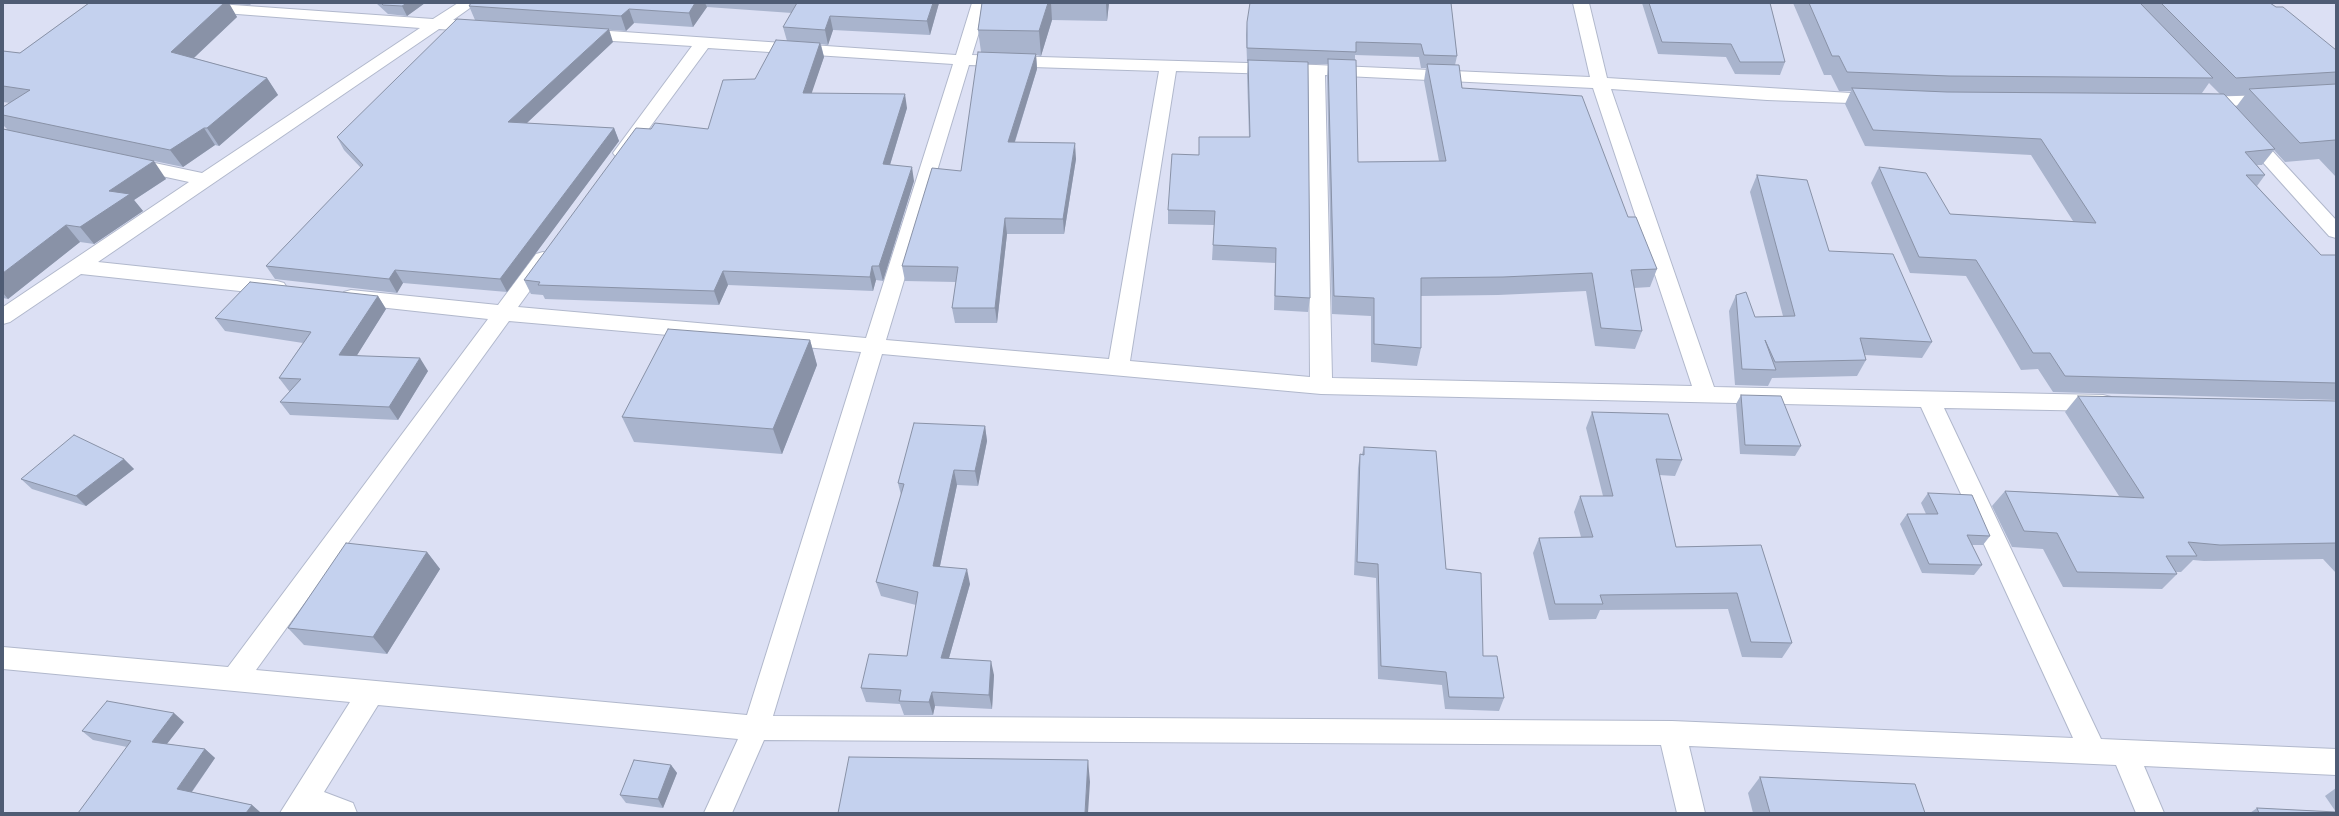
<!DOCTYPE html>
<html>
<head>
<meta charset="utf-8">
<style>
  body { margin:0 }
  #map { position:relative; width:2339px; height:816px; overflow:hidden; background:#eaecfb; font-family:Ubuntu,sans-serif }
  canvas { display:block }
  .frame { position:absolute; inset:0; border:4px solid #4f5c74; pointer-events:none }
</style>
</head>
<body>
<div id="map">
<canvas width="2339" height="816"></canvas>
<div class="frame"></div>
</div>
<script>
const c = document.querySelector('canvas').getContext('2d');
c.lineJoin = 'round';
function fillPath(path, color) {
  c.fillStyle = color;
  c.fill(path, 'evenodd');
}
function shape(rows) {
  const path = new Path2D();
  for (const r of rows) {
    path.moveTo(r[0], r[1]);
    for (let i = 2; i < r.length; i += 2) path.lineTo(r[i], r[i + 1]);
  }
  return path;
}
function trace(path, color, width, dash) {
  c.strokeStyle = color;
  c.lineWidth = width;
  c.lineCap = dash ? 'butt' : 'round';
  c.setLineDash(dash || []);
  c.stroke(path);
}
fillPath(shape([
  [3,3,2336,3,2336,813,3,813]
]), '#dce0f4');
const street = shape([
  [204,3,433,19,458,3,477,3,453,20,481,22,487,24,489,27,487,30,481,32,439,29,98,262,277,281,284,283,287,288,284,293,277,295,81,274,10,322,3,324,3,307,189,182,125,168,122,164,125,160,131,158,202,173,420,28,198,11,196,8,198,5,204,3],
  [972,3,988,3,972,55,1316,65,1590,77,1573,3,1589,3,1607,78,1883,95,1886,99,1883,103,1877,104,1767,100,1611,89,1714,387,2103,395,2111,397,2114,403,2111,409,2103,411,1944,408,2101,739,2336,749,2336,775,2144,766,2164,813,2136,813,2116,765,1689,746,1705,813,1677,813,1661,745,764,740,732,813,704,813,738,739,378,705,324,792,353,803,357,813,280,813,350,702,3,669,3,647,228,667,488,319,351,304,344,302,341,297,344,292,351,290,498,305,536,254,543,252,550,254,553,259,518,307,866,338,953,64,708,48,628,157,622,159,616,157,613,153,692,46,581,39,575,37,573,34,575,31,581,29,956,55,972,3],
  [969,65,1159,71,1109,359,886,340,969,65],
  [1176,71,1308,75,1310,377,1130,361,1176,71],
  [1325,75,1593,88,1692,386,1332,378,1325,75],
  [509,321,861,352,747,715,256,670,509,321],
  [882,354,1321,394,1921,407,2073,738,1672,721,773,716,882,354],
  [2271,95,2277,96,2280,100,2277,104,2201,107,2195,106,2192,102,2195,98,2201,97,2271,95],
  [2248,130,2254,131,2336,220,2336,238,2329,236,2242,139,2239,135,2242,131,2248,130]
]);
trace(street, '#b1b8cc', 2);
fillPath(street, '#fff');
fillPath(shape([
  [89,3,252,3,250,5,229,4,237,17,194,58,267,78,278,95,219,146,215,145,183,167,135,157,166,179,134,200,143,211,94,244,80,242,8,299,3,298,3,129,7,129,3,125,3,107,10,103,3,102,3,51,20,53],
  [376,3,425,3,407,16,388,14],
  [471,3,939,3,930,35,833,30,828,45,821,44,824,57,811,93,907,108,890,165,914,181,883,281,876,280,873,291,728,285,719,305,545,299,543,295,531,294,524,280,651,129,708,129,755,79,787,41,783,27,792,13,707,7,693,27,634,23,626,31,475,20,469,6],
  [982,3,1109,3,1107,21,1052,20,1041,56,1036,55,1037,69,1015,142,1076,159,1064,234,1007,234,997,323,955,323,952,308,956,282,905,281,902,266,961,171,981,52,978,30],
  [1451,3,1457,56,1455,65,1462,88,1628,217,1657,269,1650,287,1634,288,1642,331,1635,349,1595,346,1586,291,1498,295,1421,296,1421,348,1417,366,1371,362,1371,316,1332,314,1327,77,1328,64,1308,64,1310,298,1308,312,1274,310,1275,263,1212,260,1214,225,1168,224,1168,210,1199,155,1249,137,1247,75,1248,62,1247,61,1246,35,1247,22],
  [1355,55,1419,57,1421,68,1426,68,1424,81,1439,161,1358,162,1355,60],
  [1642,3,1770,3,1785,62,1780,75,1735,74,1726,57,1658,54],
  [1793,3,2270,3,2336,50,2336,177,2319,159,2285,162,2274,150,2262,165,2257,165,2265,175,2257,186,2321,255,2336,255,2336,400,2053,392,2038,369,2021,370,1966,276,1910,273,1871,183,1879,167,1950,214,2073,221,2031,155,1865,146,1845,104,1851,91,1839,91,1831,75,1824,75],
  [2209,83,2220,94,2202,93],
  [2245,95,2236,107,2226,96],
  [613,42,527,123,614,128,619,141,507,292,403,283,397,293,275,279,266,266,361,168,344,150,337,137],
  [1757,175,1829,251,1932,342,1922,358,1865,355,1866,360,1857,376,1772,378,1768,386,1735,385,1729,311,1736,295,1755,317,1783,316,1750,192],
  [378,296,386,309,357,355,428,371,398,420,290,415,280,402,290,391,289,391,279,378,303,343,225,331,215,318],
  [810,340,817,365,782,454,634,442,622,417],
  [1741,395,1801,446,1795,456,1740,454,1736,404],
  [2078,396,2336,401,2336,573,2323,559,2204,561,2193,560,2181,572,2176,572,2177,574,2162,589,2063,587,2043,549,2012,547,1992,506,2005,491,2119,496,2065,412],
  [1592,412,1682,460,1675,476,1659,475,1676,547,1761,545,1792,643,1782,658,1742,657,1728,609,1600,610,1596,619,1549,620,1533,553,1539,538,1581,537,1574,512,1580,496,1603,496,1586,428],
  [985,426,987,441,978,486,957,485,940,566,970,584,949,658,994,675,992,709,935,706,933,715,904,715,900,704,866,702,861,688,907,656,916,605,881,596,876,582,901,495,898,483],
  [1364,447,1446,569,1483,656,1504,698,1499,711,1445,709,1442,685,1378,679,1376,578,1354,575,1358,468,1360,454,1362,454],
  [124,459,134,469,86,506,32,489,21,479],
  [1928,493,1990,536,1983,545,1972,545,1982,565,1974,575,1922,573,1900,524,1907,514,1926,514,1921,503],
  [427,552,440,569,387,654,304,645,288,628],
  [184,722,167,744,205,749,215,758,192,792,252,805,261,813,78,813,127,747,93,740,82,731],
  [671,765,677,773,663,808,626,803,620,795],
  [1760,777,1925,813,1753,813,1748,793],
  [2336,788,2336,813,2250,813,2257,808,2336,812,2325,796]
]), '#a9b4cd');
fillPath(shape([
  [224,3,229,3,237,17,182,69,171,52],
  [407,3,425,3,407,16,402,6],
  [695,3,705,3,707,7,693,27,689,13],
  [933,3,939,3,930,35,927,21],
  [1048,3,1051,3,1052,20,1041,56,1039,31],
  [1106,3,1109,3,1107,21],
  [629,9,634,23,626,31,621,16],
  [830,16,833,30,828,45,825,30],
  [609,29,613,42,514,135,508,122],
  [820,43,824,57,807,107,803,93],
  [1036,54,1037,69,1010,157,1008,142],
  [267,78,278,95,219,146,207,128],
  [905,94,907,108,886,178,883,164],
  [204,128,215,145,183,167,170,150],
  [614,128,619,141,507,292,500,279],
  [1075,143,1076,159,1064,234,1063,219],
  [154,161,166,179,134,200,143,211,94,244,80,227,109,191],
  [912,167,914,181,883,281,879,266],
  [1005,218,1007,234,997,323,995,308],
  [66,225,80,242,8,299,3,293,3,273],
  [872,266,876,280,873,291,870,277],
  [395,270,403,283,397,293,389,279],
  [723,271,728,285,719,305,714,291],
  [378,296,386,309,349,368,339,355],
  [810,340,817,365,782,454,773,429],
  [420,358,428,371,398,420,389,407],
  [985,426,987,441,978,486,975,471],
  [124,459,134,469,86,506,76,496],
  [954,470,957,485,937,580,933,566],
  [427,552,440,569,387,654,373,637],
  [967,569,970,584,945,672,941,658],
  [991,661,994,675,992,709,989,695],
  [932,692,935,706,933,715,929,702],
  [174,713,184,722,162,750,152,742],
  [205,749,215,758,188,797,177,789],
  [1088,760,1090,782,1088,813,1085,813],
  [671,765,677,773,663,808,658,799],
  [252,805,261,813,246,813]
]), '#8992a7');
const building = shape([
  [89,3,224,3,171,52,267,78,207,128,204,128,170,150,3,115,3,107,30,90,3,86,3,51,20,53,89,3],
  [381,3,407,3,402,6,383,5,381,3],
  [471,3,695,3,689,13,629,9,621,16,469,6,471,3],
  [797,3,933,3,927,21,830,16,825,30,783,27,797,3],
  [982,3,1048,3,1039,31,978,30,982,3],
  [1250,3,1451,3,1457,56,1424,55,1421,44,1356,42,1356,52,1247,48,1247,22,1250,3],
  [1649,3,1770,3,1785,62,1740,62,1731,44,1662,42,1649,3],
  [1809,3,2140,3,2213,78,1949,76,1847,72,1839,56,1832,56,1809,3],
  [2161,3,2270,3,2276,7,2283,7,2336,50,2336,72,2236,78,2161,3],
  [457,19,609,29,508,122,614,128,500,279,395,270,389,279,266,266,363,165,337,137,457,19],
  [776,40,820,43,803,93,905,94,883,164,912,167,879,266,872,266,870,277,723,271,714,291,538,285,540,282,524,280,636,128,651,129,655,123,708,129,723,80,755,79,776,40],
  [978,52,1036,54,1008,142,1075,143,1063,219,1005,218,995,308,952,308,958,267,902,266,932,168,961,171,978,52],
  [1328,59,1356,60,1358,162,1446,161,1427,64,1459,65,1462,88,1582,96,1628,217,1636,217,1657,269,1631,270,1642,331,1601,328,1592,273,1503,277,1421,278,1421,348,1374,344,1374,298,1334,296,1328,59],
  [1248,60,1308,62,1310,298,1275,296,1276,248,1213,245,1215,211,1168,210,1172,154,1199,155,1199,137,1250,137,1248,60],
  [2336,84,2336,141,2335,140,2300,143,2249,89,2336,84],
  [1852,88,1947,92,2224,94,2275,149,2245,152,2265,175,2246,175,2321,255,2336,255,2336,383,2065,376,2050,353,2033,353,1976,260,1919,257,1879,167,1926,173,1950,214,2096,223,2041,139,1873,130,1852,88],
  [3,129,154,161,109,191,130,194,80,227,66,225,3,273,3,129],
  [1757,175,1807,180,1829,251,1893,254,1932,342,1860,338,1866,360,1775,362,1765,340,1776,370,1742,369,1736,295,1746,292,1755,317,1795,316,1757,175],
  [250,282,378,296,339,355,420,358,389,407,280,402,301,379,279,378,311,332,215,318,250,282],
  [668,329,810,340,773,429,622,417,668,329],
  [1741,395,1781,396,1801,446,1745,445,1741,395],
  [2078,396,2336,401,2336,543,2220,545,2188,542,2197,556,2166,556,2177,574,2077,572,2057,533,2024,531,2005,491,2144,498,2078,396],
  [1592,412,1668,414,1682,460,1656,459,1676,547,1761,545,1792,643,1751,642,1737,593,1600,595,1603,604,1555,604,1539,538,1593,537,1580,496,1613,496,1592,412],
  [914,423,985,426,975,471,954,470,933,566,967,569,941,658,991,661,989,695,932,692,929,702,899,701,901,690,861,688,869,654,907,656,918,592,876,582,904,484,898,483,914,423],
  [74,435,124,459,76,496,21,479,74,435],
  [1364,447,1436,451,1446,569,1481,573,1483,656,1497,656,1504,698,1449,697,1446,672,1381,666,1378,564,1357,562,1360,454,1364,455,1364,447],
  [1928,493,1972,495,1990,536,1967,535,1982,565,1929,564,1907,514,1938,514,1928,493],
  [346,543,427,552,373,637,288,628,346,543],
  [107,701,174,713,152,742,205,749,177,789,252,805,246,813,78,813,131,741,82,731,107,701],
  [849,757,1088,760,1085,813,838,813,849,757],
  [634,760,671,765,658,799,620,795,634,760],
  [1760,777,1915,784,1925,813,1770,813,1760,777],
  [2257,808,2336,812,2336,813,2259,813,2257,808]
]);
fillPath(building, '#c4d1ee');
trace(building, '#8992a7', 1);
</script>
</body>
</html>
